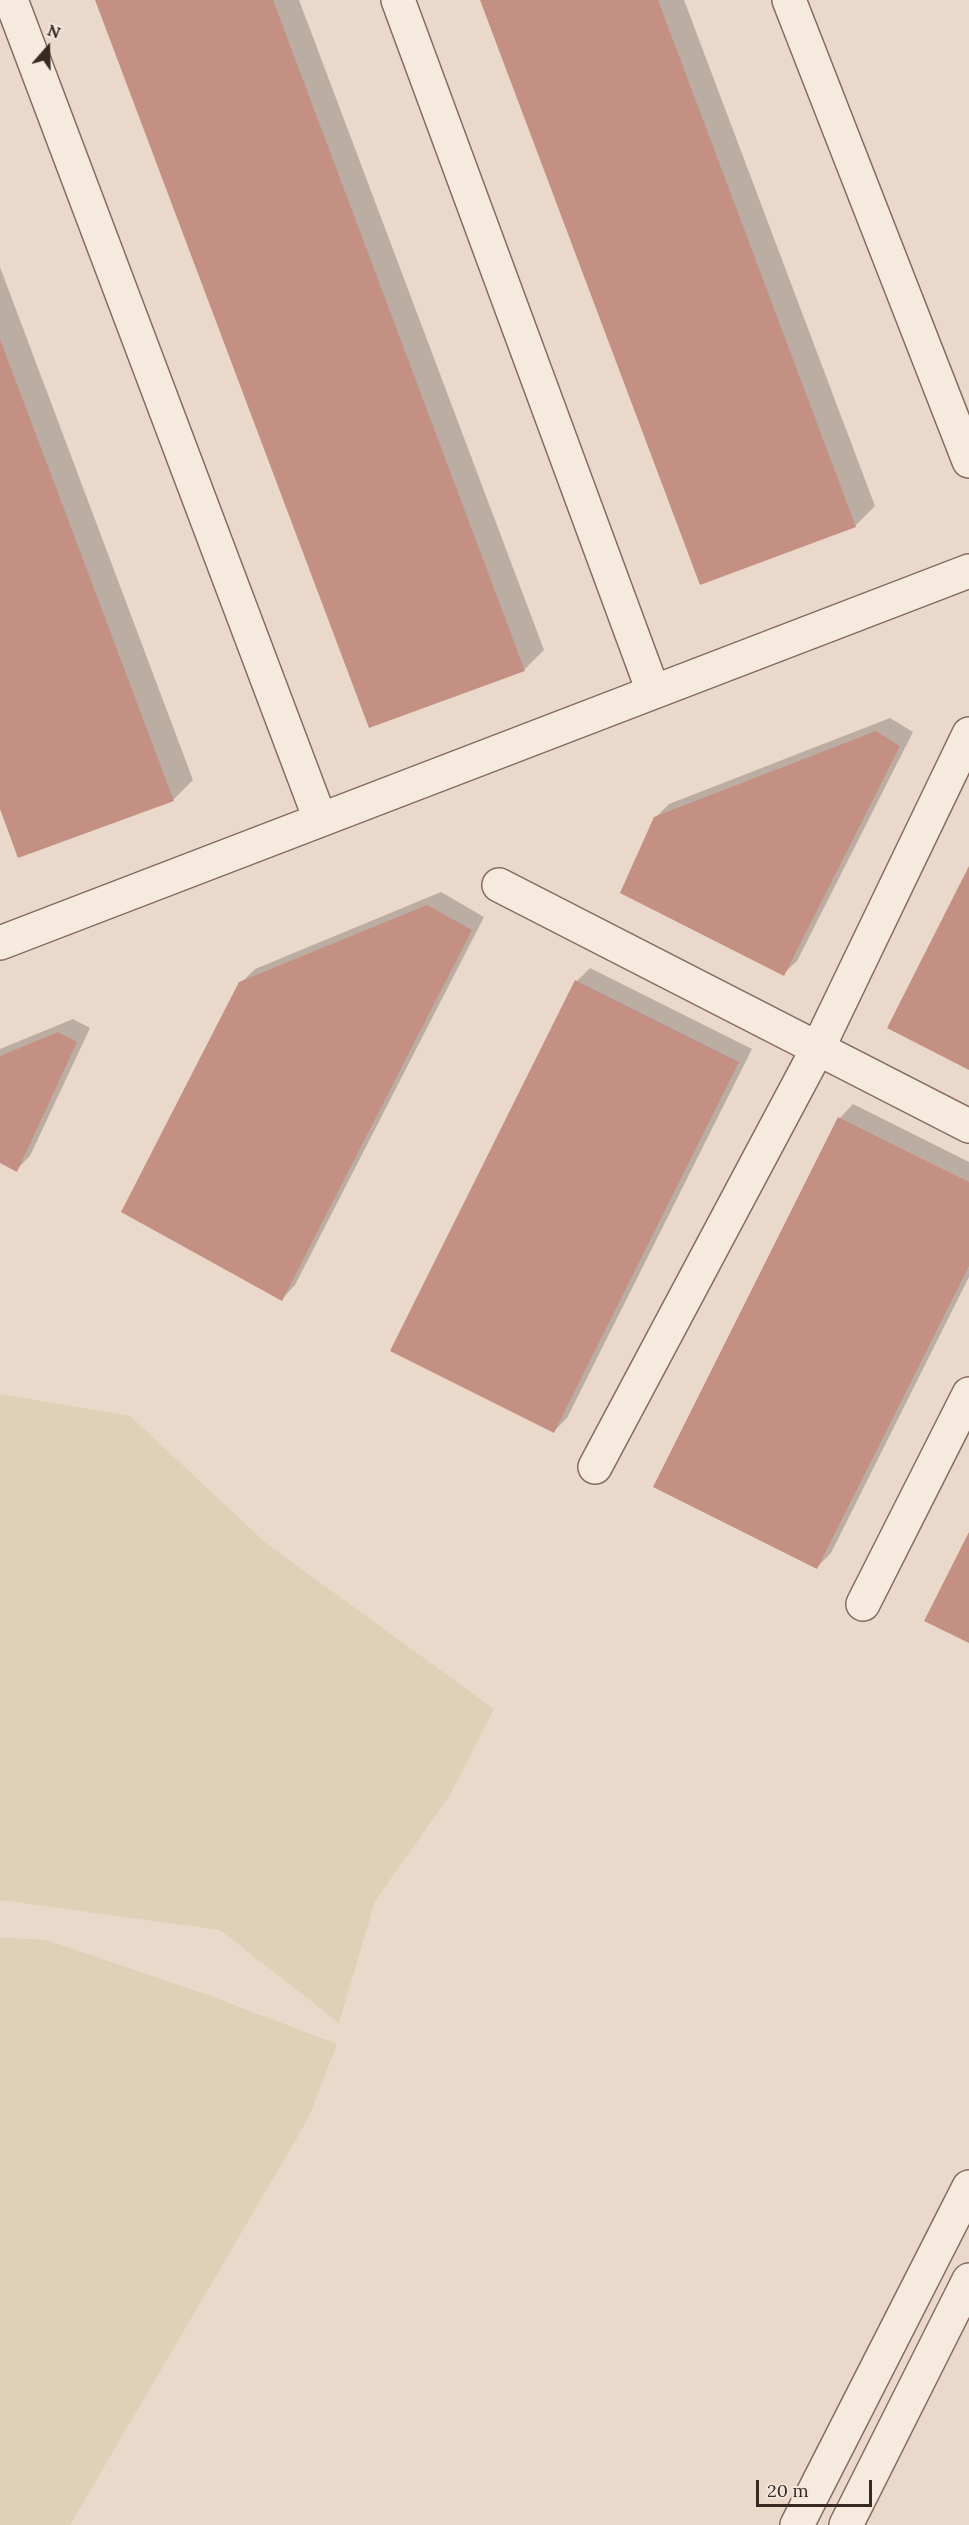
<!DOCTYPE html>
<html>
<head>
<meta charset="utf-8">
<style>
  body { margin:0 }
  #map { position:relative; width:969px; height:2525px; overflow:hidden; background:#ead9ca; font-family:Lora,serif }
  canvas { display:block }
  .north { position:absolute; left:18px; top:18px; width:60px; height:60px; -webkit-text-stroke:4px #f2e5d9; paint-order:stroke; rotate:20deg; font-size:16px; font-weight:700; line-height:24px; text-align:center; color:#372822 }
  .north::after { content:''; display:block; margin:auto; width:21px; height:27px; background:#372822; clip-path:polygon(50% 0,100% 100%,50% 72%,0 100%) }
  .scale { position:absolute; left:756px; top:2480px; width:116px; height:27px; box-sizing:border-box; border:3px solid #372822; border-top:0; padding-left:8px; font-size:18px; line-height:21px; white-space:nowrap; color:#372822; -webkit-text-stroke:4px #f2e5d9; paint-order:stroke }
</style>
</head>
<body>
<div id="map">
<canvas width="969" height="2525"></canvas>
<div class="north">N</div>
<div class="scale">20 m</div>
</div>
<script>
const c = document.querySelector('canvas').getContext('2d');
c.lineJoin = 'round';
function fillPath(path, color) {
  c.fillStyle = color;
  c.fill(path, 'evenodd');
}
function shape(rows) {
  const path = new Path2D();
  for (const r of rows) {
    path.moveTo(r[0], r[1]);
    for (let i = 2; i < r.length; i += 2) path.lineTo(r[i], r[i + 1]);
  }
  return path;
}
function trace(path, color, width, dash) {
  c.strokeStyle = color;
  c.lineWidth = width;
  c.lineCap = dash ? 'butt' : 'round';
  c.setLineDash(dash || []);
  c.stroke(path);
}
fillPath(shape([
  [0,1394,130,1416,267,1544,494,1709,450,1795,375,1901,339,2023,220,1930,0,1900],
  [0,1937,47,1940,208,1995,337,2044,308,2119,70,2525,0,2525]
]), '#dfd0b8');
fillPath(shape([
  [97,0,299,0,544,650,524,670],
  [482,0,684,0,875,506,855,526],
  [0,267,193,780,173,800,0,805],
  [890,718,913,732,797,961,783,974,655,818,669,804],
  [441,892,484,917,295,1285,282,1299,241,983,255,969],
  [590,968,752,1049,567,1418,554,1431,577,981],
  [73,1019,90,1028,30,1156,16,1170,0,1162,0,1049],
  [853,1104,969,1162,969,1277,831,1553,817,1567,655,1487,840,1118]
]), '#0003');
fillPath(shape([
  [95,0,273,0,525,671,369,728],
  [480,0,658,0,856,527,700,585],
  [0,339,174,801,18,858,0,809],
  [876,731,900,746,784,976,620,893,654,817],
  [969,866,969,1070,887,1028],
  [427,905,472,930,282,1301,121,1212,239,982],
  [575,980,739,1062,554,1433,390,1351],
  [58,1032,77,1042,17,1172,0,1163,0,1056],
  [838,1117,969,1182,969,1266,817,1569,653,1487],
  [969,1532,969,1643,924,1621]
]), '#c49084');
const minor = shape([
  [11,0,320,819],
  [398,0,653,691],
  [789,0,969,461],
  [499,885,969,1126],
  [0,943,969,571],
  [595,1467,818,1048,969,734],
  [863,1604,969,1394],
  [797,2525,969,2187],
  [846,2525,969,2280]
]);
trace(minor, '#856c60', 36);
trace(minor, '#f6e9dd', 33);
</script>
</body>
</html>
